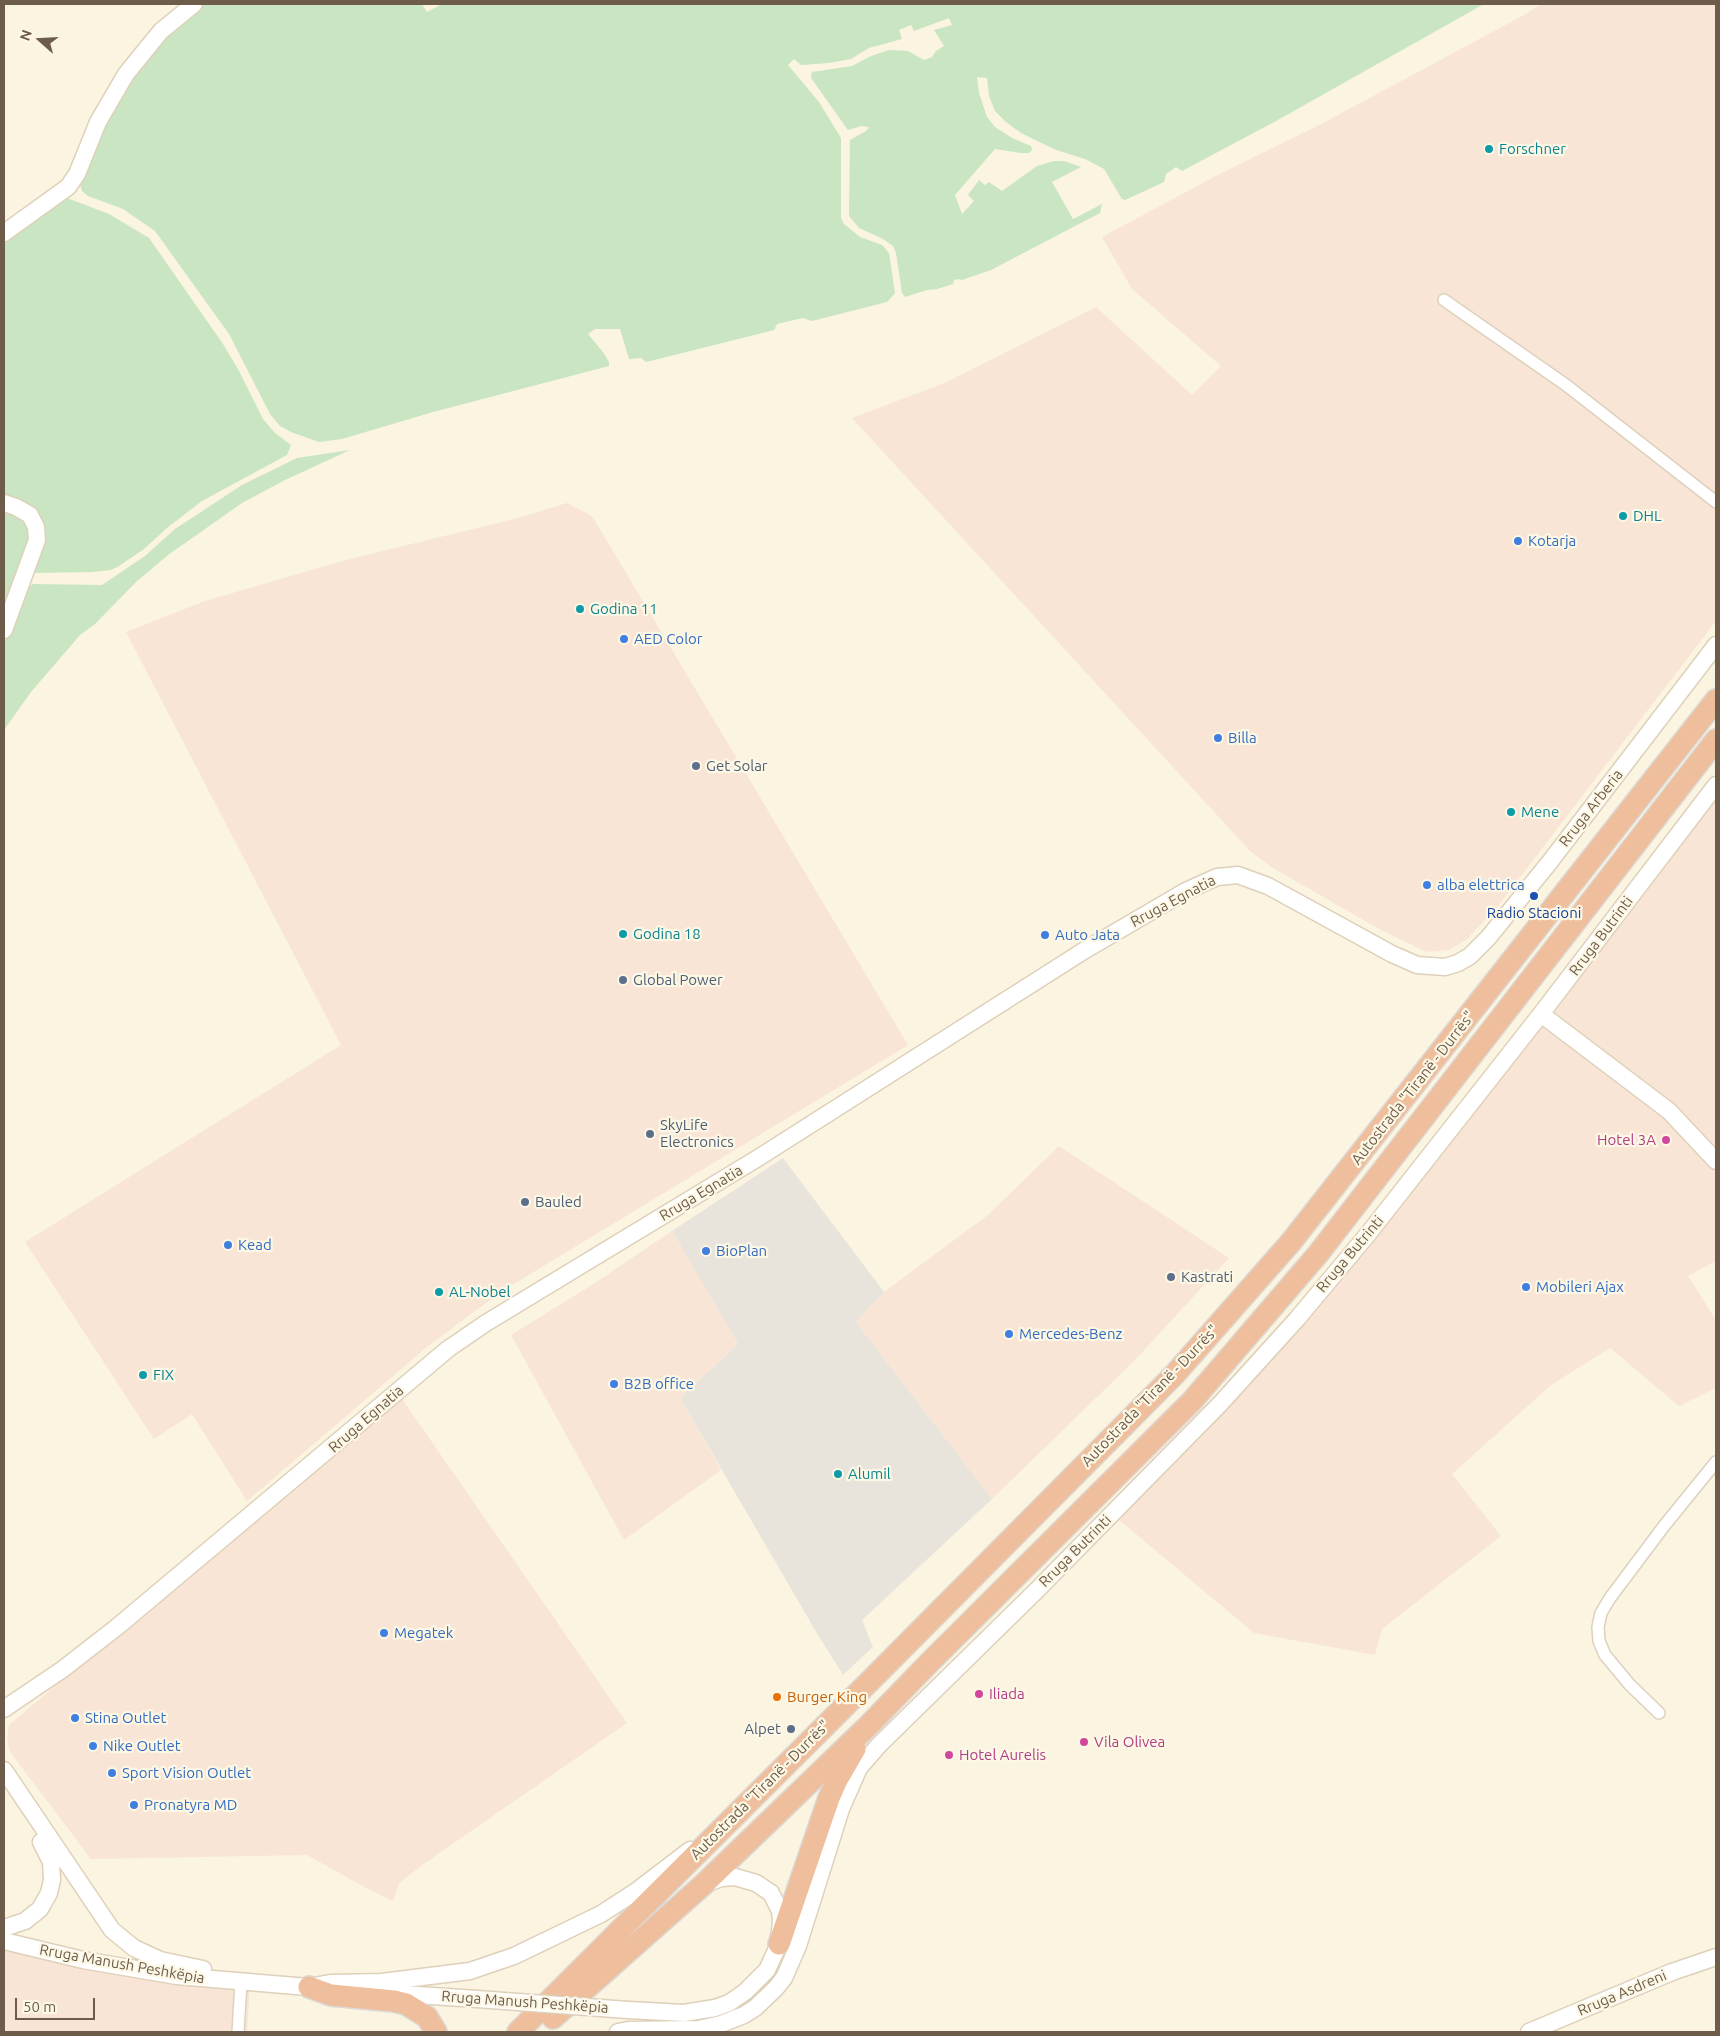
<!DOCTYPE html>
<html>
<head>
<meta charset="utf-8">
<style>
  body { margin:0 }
  #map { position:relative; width:1720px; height:2036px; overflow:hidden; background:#faf4e1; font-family:Ubuntu,sans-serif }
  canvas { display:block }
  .frame { position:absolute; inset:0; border:5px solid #6e5c4a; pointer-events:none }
  .north { position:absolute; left:15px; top:15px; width:50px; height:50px; -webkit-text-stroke:4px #fdf8e6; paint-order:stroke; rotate:289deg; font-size:14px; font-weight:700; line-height:20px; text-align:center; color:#6e5c4a }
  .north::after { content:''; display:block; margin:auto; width:18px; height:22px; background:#6e5c4a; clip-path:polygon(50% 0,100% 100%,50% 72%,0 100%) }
  .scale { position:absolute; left:15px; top:1998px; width:80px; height:22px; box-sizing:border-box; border:2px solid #6e5c4a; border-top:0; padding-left:6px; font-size:15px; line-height:18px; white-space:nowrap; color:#6e5c4a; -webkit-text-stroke:4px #fdf8e6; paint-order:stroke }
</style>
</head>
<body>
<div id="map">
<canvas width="1720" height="2036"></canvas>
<div class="frame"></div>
<div class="north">N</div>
<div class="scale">50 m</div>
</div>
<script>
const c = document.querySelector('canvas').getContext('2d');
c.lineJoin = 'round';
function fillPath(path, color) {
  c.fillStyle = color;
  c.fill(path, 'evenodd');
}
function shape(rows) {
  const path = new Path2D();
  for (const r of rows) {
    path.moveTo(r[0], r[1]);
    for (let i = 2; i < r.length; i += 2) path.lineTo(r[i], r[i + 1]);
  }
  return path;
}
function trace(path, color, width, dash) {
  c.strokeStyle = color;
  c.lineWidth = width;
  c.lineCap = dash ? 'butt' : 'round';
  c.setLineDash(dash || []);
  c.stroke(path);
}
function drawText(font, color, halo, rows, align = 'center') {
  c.font = font + ' Ubuntu,sans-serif';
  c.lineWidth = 4.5;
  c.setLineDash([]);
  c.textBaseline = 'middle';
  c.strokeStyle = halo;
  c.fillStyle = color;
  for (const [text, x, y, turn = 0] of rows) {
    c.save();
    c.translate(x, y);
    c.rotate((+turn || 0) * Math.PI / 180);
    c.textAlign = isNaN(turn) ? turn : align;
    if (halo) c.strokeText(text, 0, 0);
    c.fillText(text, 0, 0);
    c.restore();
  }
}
fillPath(shape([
  [1541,4,1716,4,1716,621,1495,910,1466,940,1449,950,1427,952,1381,930,1273,868,1251,852,852,418,947,382,1096,307,1192,395,1221,366,1132,289,1102,237,1214,177,1325,122,1524,15],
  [567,503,592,516,908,1045,499,1293,427,1347,247,1501,192,1414,154,1439,25,1242,341,1045,126,632,205,601,346,560,518,518],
  [1716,785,1716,1261,1688,1276,1716,1320,1716,1388,1679,1406,1610,1348,1551,1385,1452,1474,1501,1536,1382,1629,1375,1655,1254,1633,1112,1514,1297,1319],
  [1059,1146,1229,1258,1134,1361,992,1499,856,1322,884,1292,988,1215],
  [672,1231,738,1344,680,1398,721,1470,624,1540,511,1335,592,1285],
  [402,1399,627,1723,425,1863,399,1883,393,1901,368,1889,307,1855,91,1859,10,1752,7,1739,9,1725,194,1568],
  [4,1951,250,1983,247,2032,4,2032]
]), '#f9e5d5');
fillPath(shape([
  [783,1158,884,1292,856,1322,992,1499,862,1620,873,1647,843,1675,815,1630,680,1398,738,1344,672,1231]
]), '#e8e4dc');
fillPath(shape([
  [203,4,422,4,427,12,442,4,1484,4,1276,121,1182,171,1176,167,1166,174,1164,182,1125,200,1122,199,1104,169,1085,159,1056,150,1021,133,1006,122,995,111,989,96,987,78,977,77,979,93,987,117,995,127,1012,138,1031,146,1032,150,1029,153,1021,153,995,149,955,195,962,214,974,201,968,195,979,180,985,185,989,182,1002,191,1037,166,1054,161,1064,161,1081,167,1052,182,1073,219,1102,204,1100,213,991,270,962,280,958,279,954,280,953,284,937,289,927,290,905,297,902,293,896,253,893,246,883,239,859,228,849,216,850,140,866,131,869,127,861,126,848,130,811,78,812,72,852,66,871,56,889,50,908,51,924,60,932,57,936,51,944,46,934,30,952,25,949,18,914,31,911,25,899,30,902,39,869,48,851,59,829,63,801,65,794,59,788,65,819,102,841,138,841,218,844,224,860,237,882,245,889,253,895,293,887,302,812,321,803,318,777,324,774,330,646,362,641,358,629,359,620,329,595,329,588,334,603,352,609,362,609,366,433,412,342,439,319,442,291,432,280,426,270,414,229,334,155,231,123,209,88,196,82,191,80,184,81,177,100,129,156,42],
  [67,198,109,214,149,238,223,344,239,371,263,419,275,433,291,445,287,455,202,501,167,528,144,549,119,566,111,570,92,572,33,573,4,609,4,237,60,199],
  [350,450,285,480,242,503,168,555,136,582,95,624,80,635,31,692,4,730,4,642,26,589,33,584,102,585,145,556,175,529,242,485,297,458]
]), '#cae5c1');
const street = shape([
  [1444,300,1566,385,1716,502],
  [1659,1713,1630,1685,1605,1655,1599,1641,1598,1627,1601,1613,1610,1598,1664,1526,1716,1462],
  [238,2032,241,1982]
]);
const secondary = shape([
  [4,233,68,187,77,174,98,122,126,74,161,31,194,4],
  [4,503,16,507,30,515,36,527,37,540,4,630],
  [1541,1014,1669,1111,1716,1161],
  [4,1709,63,1669,117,1627,448,1349,486,1323,758,1158,1085,950,1186,891,1217,877,1238,875,1268,886,1392,954,1417,965,1445,967,1458,963,1470,956,1488,938,1549,863,1716,645],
  [4,1770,112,1930,134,1948,160,1960,203,1969],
  [4,1928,25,1921,40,1909,49,1893,52,1880,51,1862,41,1842],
  [4,1941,83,1960,177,1976,320,1988],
  [309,1987,330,1983,382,1982,470,1971,514,1956,601,1914,635,1892,690,1850],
  [387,1993,477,1999],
  [628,2010,684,2013,715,2008,729,2003,745,1992,767,1970,779,1944,781,1919,780,1911,771,1893,756,1883,735,1877,722,1878,706,1883],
  [618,2032,628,2030,699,2029,721,2024,744,2015,755,2008,776,1988,784,1978,798,1946,841,1809,859,1768,879,1745,1037,1590,1220,1404,1297,1319,1368,1234,1541,1014,1716,785],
  [1529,2032,1672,1972,1716,1957]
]);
const highway = shape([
  [779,1944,829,1798,837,1780,855,1749],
  [309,1987,331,1995,394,2001,406,2004,427,2017,436,2032],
  [553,2018,704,1884,867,1727,928,1664,1192,1401,1318,1254,1716,740],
  [518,2032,873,1678,1175,1374,1291,1242,1716,700]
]);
trace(street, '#ddd1be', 14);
trace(secondary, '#ded0b9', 19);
trace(highway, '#dcd8d4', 24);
trace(street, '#fff', 11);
trace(secondary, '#fff', 16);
trace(highway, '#efbe9c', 21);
const secondaryBridge = shape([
  [477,1999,628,2010]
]);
trace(secondaryBridge, '#ded0b9', 19, []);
trace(secondaryBridge, '#fff', 16);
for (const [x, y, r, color] of [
  [1489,149,5,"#0f9aa8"],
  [1623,516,5,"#0f9aa8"],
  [1518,541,5,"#3f7fe0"],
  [580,609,5,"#0f9aa8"],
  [624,639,5,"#3f7fe0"],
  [1218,738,5,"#3f7fe0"],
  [696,766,5,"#5c6f8a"],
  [1511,812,5,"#0f9aa8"],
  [1427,885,5,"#3f7fe0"],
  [1534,896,5,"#1a4fb4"],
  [623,934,5,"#0f9aa8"],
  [1045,935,5,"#3f7fe0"],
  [623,980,5,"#5c6f8a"],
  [650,1134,5,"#5c6f8a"],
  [1666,1140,5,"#d1479c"],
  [525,1202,5,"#5c6f8a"],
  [228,1245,5,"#3f7fe0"],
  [706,1251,5,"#3f7fe0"],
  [1171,1277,5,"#5c6f8a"],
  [1526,1287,5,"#3f7fe0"],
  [439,1292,5,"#0f9aa8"],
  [1009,1334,5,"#3f7fe0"],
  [143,1375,5,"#0f9aa8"],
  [614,1384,5,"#3f7fe0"],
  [838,1474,5,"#0f9aa8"],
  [384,1633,5,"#3f7fe0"],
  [979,1694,5,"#d1479c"],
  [777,1697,5,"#e8710a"],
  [75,1718,5,"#3f7fe0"],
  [791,1729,5,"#5c6f8a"],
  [1084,1742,5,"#d1479c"],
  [93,1746,5,"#3f7fe0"],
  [949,1755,5,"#d1479c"],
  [112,1773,5,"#3f7fe0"],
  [134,1805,5,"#3f7fe0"]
]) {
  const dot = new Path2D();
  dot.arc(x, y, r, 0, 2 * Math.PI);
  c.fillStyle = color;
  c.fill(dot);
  trace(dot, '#fdf8e6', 2);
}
drawText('15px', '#0d838f', '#fdf8e6', [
  ["Forschner",1499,149],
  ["DHL",1633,516],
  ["Godina 11",590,609],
  ["Mene",1521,812],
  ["Godina 18",633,934],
  ["AL-Nobel",449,1292],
  ["FIX",153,1375],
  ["Alumil",848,1474]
], 'left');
drawText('15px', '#366cbe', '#fdf8e6', [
  ["Kotarja",1528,541],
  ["AED Color",634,639],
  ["Billa",1228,738],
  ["alba elettrica",1437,885],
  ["Auto Jata",1055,935],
  ["Kead",238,1245],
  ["BioPlan",716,1251],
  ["Mobileri Ajax",1536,1287],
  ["Mercedes-Benz",1019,1334],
  ["B2B office",624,1384],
  ["Megatek",394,1633],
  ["Stina Outlet",85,1718],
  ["Nike Outlet",103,1746],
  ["Sport Vision Outlet",122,1773],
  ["Pronatyra MD",144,1805]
], 'left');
drawText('15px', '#4e5e75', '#fdf8e6', [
  ["Get Solar",706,766],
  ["Global Power",633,980],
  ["SkyLife",660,1125],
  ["Electronics",660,1142],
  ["Bauled",535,1202],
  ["Kastrati",1181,1277],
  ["Alpet",781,1729,"right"]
], 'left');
drawText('15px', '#6e5c4a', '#fdf8e6', [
  ["Rruga Arberia",1591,808,-52],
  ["Rruga Egnatia",1173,901,-28],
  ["Rruga Butrinti",1601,936,-53],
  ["Autostrada \"Tiranë - Durrës\"",1413,1088,-52],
  ["Rruga Egnatia",701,1193,-31],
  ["Rruga Butrinti",1350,1254,-50],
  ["Autostrada \"Tiranë - Durrës\"",1150,1396,-46],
  ["Rruga Egnatia",366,1419,-41],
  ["Rruga Butrinti",1075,1551,-45],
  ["Autostrada \"Tiranë - Durrës\"",760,1790,-45],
  ["Rruga Manush Peshkëpia",122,1964,10],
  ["Rruga Asdreni",1622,1993,-23],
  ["Rruga Manush Peshkëpia",525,2002,4]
]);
drawText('15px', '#164399', '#fdf8e6', [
  ["Radio Stacioni",1534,913]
]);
drawText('15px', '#b23c85', '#fdf8e6', [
  ["Hotel 3A",1656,1140,"right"],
  ["Iliada",989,1694],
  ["Vila Olivea",1094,1742],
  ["Hotel Aurelis",959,1755]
], 'left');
drawText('15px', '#c56008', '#fdf8e6', [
  ["Burger King",787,1697]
], 'left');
</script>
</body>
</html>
